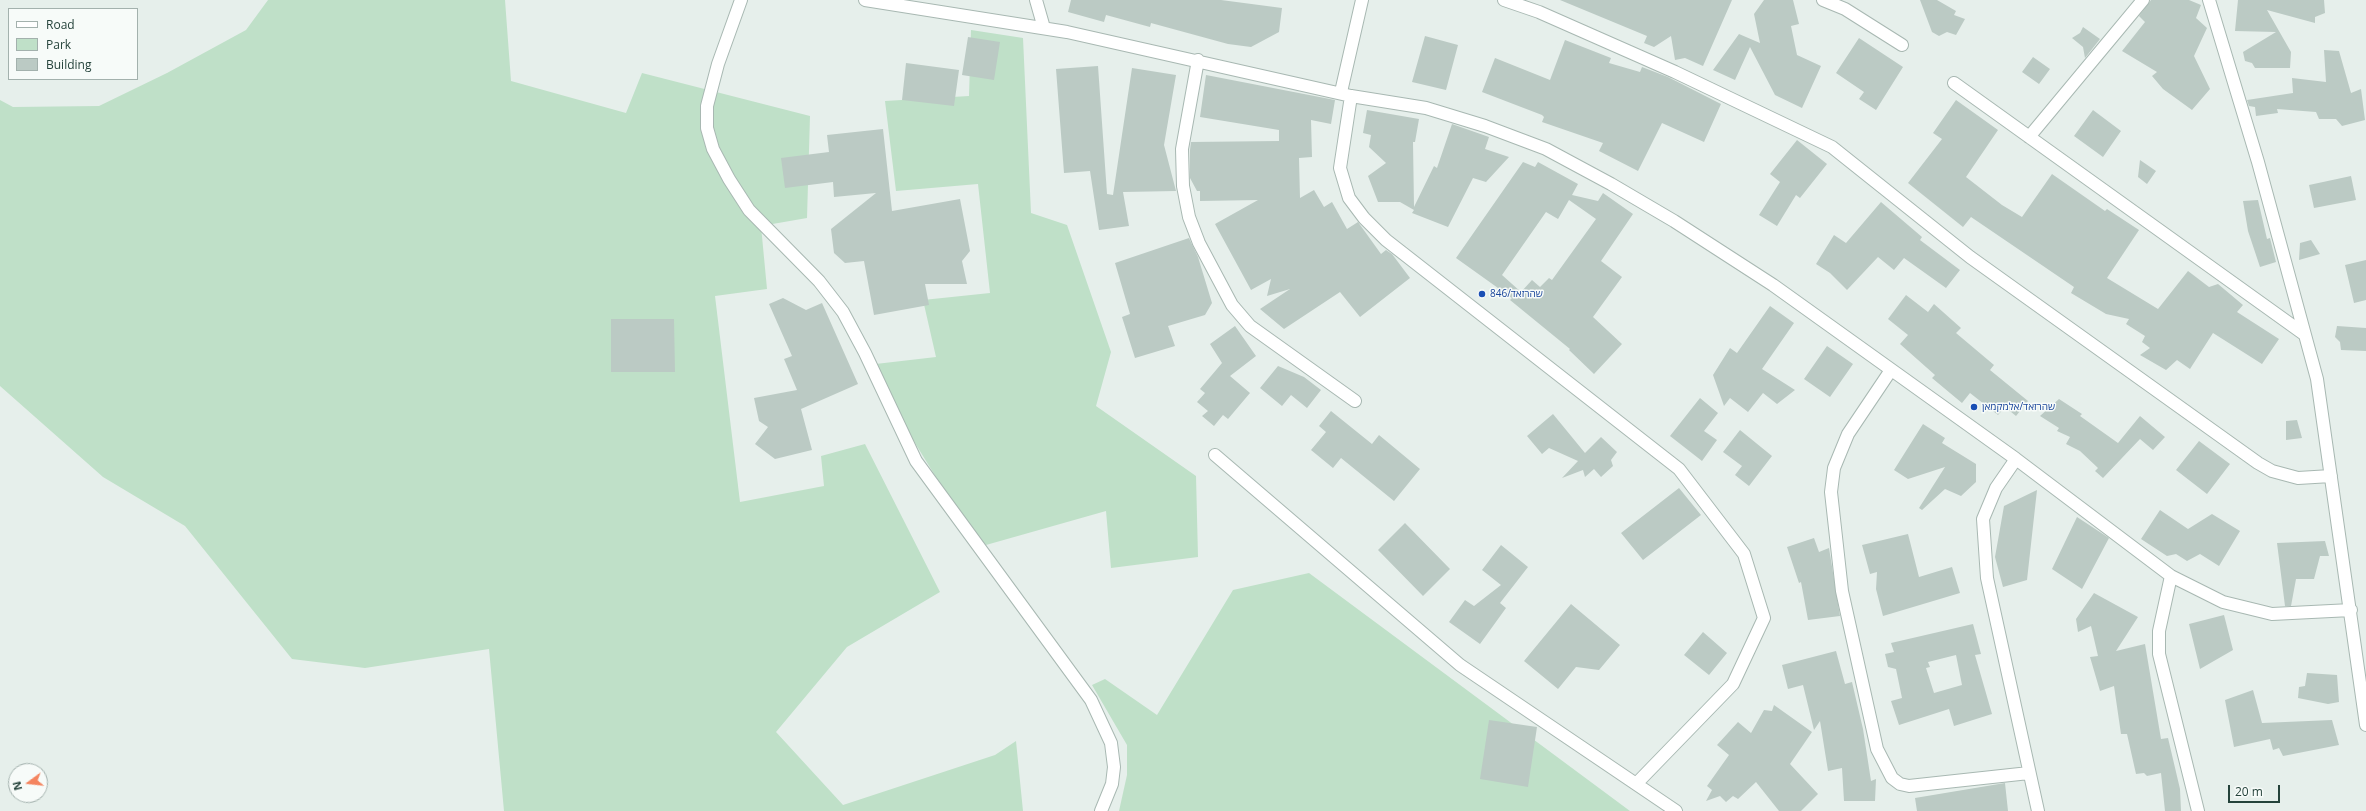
<!DOCTYPE html>
<html>
<head>
<meta charset="utf-8">
<style>
  body { margin:0 }
  #map { position:relative; width:2366px; height:811px; overflow:hidden; background:#e6efeb; font-family:"Open Sans",sans-serif }
  canvas { display:block }
  .legend { position:absolute; left:8px; top:8px; width:130px; height:72px; box-sizing:border-box; background:#f7fbf9; border:1px solid #a3b1ad; margin:0; padding:5px 7px; list-style:none; font-size:12px; color:#24423a }
  .legend li { display:flex; align-items:center; gap:8px; height:20px }
  .legend b { width:20px; border:1px solid #a3b1ad }
  .north { position:absolute; left:8px; top:763px; width:40px; height:40px; box-sizing:border-box; background:#f7fbf9; border:1px solid #a3b1ad; border-radius:50%; rotate:255deg; font-size:11px; font-weight:700; line-height:16px; text-align:center; color:#24423a }
  .north::after { content:''; display:block; margin:auto; width:14px; height:18px; background:#f4845f; clip-path:polygon(50% 0,100% 100%,50% 72%,0 100%) }
  .scale { position:absolute; left:2228px; top:785px; width:52px; height:18px; box-sizing:border-box; border:2px solid #24423a; border-top:0; padding-left:5px; font-size:12px; line-height:14px; white-space:nowrap; color:#24423a; -webkit-text-stroke:3px #f7fbf9; paint-order:stroke }
</style>
</head>
<body>
<div id="map">
<canvas width="2366" height="811"></canvas>
<ul class="legend">
<li><b style="height:5px;background:#fff"></b>Road</li>
<li><b style="height:11px;background:#bfe0c8"></b>Park</li>
<li><b style="height:11px;background:#bbcac4"></b>Building</li>
</ul>
<div class="north">N</div>
<div class="scale">20 m</div>
</div>
<script>
const c = document.querySelector('canvas').getContext('2d');
c.lineJoin = 'round';
function fillPath(path, color) {
  c.fillStyle = color;
  c.fill(path, 'evenodd');
}
function shape(rows) {
  const path = new Path2D();
  for (const r of rows) {
    path.moveTo(r[0], r[1]);
    for (let i = 2; i < r.length; i += 2) path.lineTo(r[i], r[i + 1]);
  }
  return path;
}
function trace(path, color, width, dash) {
  c.strokeStyle = color;
  c.lineWidth = width;
  c.lineCap = dash ? 'butt' : 'round';
  c.setLineDash(dash || []);
  c.stroke(path);
}
function drawText(font, color, halo, rows, align = 'center') {
  c.font = font + ' "Open Sans",Heebo,sans-serif';
  c.lineWidth = 3;
  c.setLineDash([]);
  c.textBaseline = 'middle';
  c.strokeStyle = halo;
  c.fillStyle = color;
  for (const [text, x, y, turn = 0] of rows) {
    c.save();
    c.translate(x, y);
    c.rotate((+turn || 0) * Math.PI / 180);
    c.textAlign = isNaN(turn) ? turn : align;
    if (halo) c.strokeText(text, 0, 0);
    c.fillText(text, 0, 0);
    c.restore();
  }
}
fillPath(shape([
  [268,0,505,0,511,81,626,113,642,73,810,116,807,218,761,226,767,289,715,296,740,502,824,486,821,456,865,444,940,592,847,647,776,732,843,805,995,755,1016,741,1023,811,504,811,489,649,365,668,292,659,185,526,103,477,0,386,0,100,13,107,99,106,167,73,246,30],
  [971,30,1023,38,1031,213,1067,225,1111,352,1096,406,1196,476,1198,557,1111,568,1106,511,986,545,963,521,867,365,936,357,923,300,990,293,978,184,896,191,885,101,969,96],
  [1309,573,1630,811,1119,811,1127,775,1127,745,1092,685,1105,679,1157,715,1233,590]
]), '#bfe0c8');
fillPath(shape([
  [1071,0,1221,0,1282,8,1279,32,1251,47,1228,44,1151,23,1150,27,1106,15,1104,22,1068,12],
  [1560,0,1732,0,1703,66,1685,58,1675,60,1671,36,1654,47,1644,43,1647,36],
  [1764,0,1793,0,1799,24,1791,26,1797,55,1821,66,1802,108,1775,95,1750,47,1735,80,1713,70,1739,34,1760,43,1754,14],
  [1920,0,1937,0,1956,11,1954,15,1965,19,1956,35,1947,32,1939,36,1932,32],
  [2151,0,2189,0,2201,5,2196,18,2207,28,2194,56,2210,89,2192,110,2163,89,2152,76,2157,72,2122,51,2145,22,2139,16],
  [2238,0,2324,0,2325,13,2315,17,2315,23,2267,10,2291,52,2290,68,2255,68,2252,63,2245,61,2243,52,2276,32,2235,31],
  [2083,27,2100,39,2085,58,2083,47,2072,38,2080,33],
  [1425,36,1458,45,1446,90,1412,82],
  [968,37,1000,42,994,80,962,75],
  [1859,38,1903,67,1876,110,1859,99,1864,92,1836,73],
  [1565,40,1611,58,1609,63,1640,72,1642,67,1668,77,1721,104,1704,142,1662,123,1638,171,1599,151,1603,143,1542,122,1544,117,1542,115,1482,92,1495,58,1550,80],
  [2324,50,2339,51,2351,93,2361,89,2365,120,2342,126,2336,119,2319,119,2316,112,2277,109,2278,113,2256,116,2255,107,2249,106,2247,100,2293,93,2292,78,2326,82],
  [2033,57,2050,69,2039,84,2022,72],
  [906,63,959,70,954,106,902,100],
  [1098,66,1107,194,1113,195,1132,68,1176,75,1164,145,1176,191,1123,192,1129,226,1099,230,1090,171,1064,173,1056,69],
  [1206,75,1335,100,1331,124,1311,120,1312,157,1299,158,1300,198,1314,190,1324,207,1332,202,1347,229,1358,222,1381,254,1386,250,1392,254,1410,278,1360,317,1340,292,1284,329,1260,309,1290,289,1267,296,1271,279,1251,290,1215,224,1258,200,1200,201,1200,191,1197,191,1190,178,1190,150,1191,142,1279,141,1279,130,1200,117],
  [1956,100,1998,130,1966,177,2002,205,2022,217,2052,174,2105,211,2107,209,2139,230,2107,278,2158,309,2188,271,2209,287,2218,284,2243,305,2237,312,2279,339,2262,364,2213,333,2190,369,2177,360,2166,370,2140,355,2150,348,2142,342,2145,336,2126,324,2129,319,2106,314,2071,293,2074,287,1971,217,1963,227,1908,183,1942,139,1933,133],
  [1367,110,1419,119,1415,142,1413,142,1414,207,1434,166,1437,168,1452,124,1489,137,1485,149,1509,157,1486,182,1473,178,1448,227,1412,213,1414,210,1400,202,1378,202,1368,176,1386,163,1369,147,1371,135,1363,133],
  [2093,110,2121,131,2103,157,2074,136],
  [883,129,892,211,960,199,970,251,962,261,967,284,925,284,929,305,874,315,864,261,845,263,834,253,831,229,876,193,834,197,833,182,785,188,781,158,829,152,827,135],
  [1797,140,1827,164,1800,198,1796,195,1777,226,1759,215,1780,182,1770,174],
  [2140,160,2156,171,2147,184,2138,177],
  [1523,162,1535,167,1538,162,1578,184,1572,195,1598,201,1603,193,1633,214,1601,261,1622,277,1593,317,1622,344,1594,374,1569,350,1570,349,1510,300,1512,298,1456,258],
  [1569,200,1596,219,1552,280,1549,278,1540,287,1532,280,1521,292,1502,275,1546,212,1558,219],
  [2351,176,2356,200,2314,208,2309,185],
  [2258,200,2267,239,2270,238,2276,262,2260,267,2248,231,2243,201],
  [1881,202,1922,237,1920,240,1960,270,1946,288,1904,258,1894,270,1878,257,1847,290,1830,273,1816,264,1834,235,1846,243],
  [1189,238,1198,257,1212,303,1205,315,1168,326,1175,346,1135,358,1122,317,1130,314,1115,263],
  [2311,240,2320,254,2299,260,2300,243],
  [2366,260,2366,300,2354,303,2345,265],
  [1906,295,1928,312,1934,304,1961,328,1956,333,1994,365,1990,370,2028,401,2016,416,2005,407,1998,415,1970,393,1962,403,1932,378,1935,375,1900,344,1908,335,1888,319],
  [783,298,806,310,822,303,858,384,801,409,812,450,775,459,755,444,768,427,759,421,754,398,797,390,784,359,792,356,769,304],
  [1770,306,1794,323,1762,369,1795,390,1777,404,1763,393,1748,412,1730,398,1724,406,1713,375,1730,348,1737,353],
  [611,319,674,319,675,372,611,372],
  [1235,326,1256,356,1230,376,1250,393,1228,419,1223,415,1214,426,1202,416,1208,411,1197,402,1205,393,1200,389,1222,363,1210,344],
  [2337,326,2366,328,2366,351,2341,350,2340,342,2335,337],
  [1827,346,1853,364,1830,397,1804,379],
  [1278,366,1304,377,1321,390,1307,408,1291,395,1282,406,1260,388],
  [1700,398,1718,413,1704,431,1717,440,1702,461,1670,436],
  [2059,399,2082,414,2080,416,2118,443,2140,416,2165,437,2153,450,2140,439,2103,478,2095,471,2098,468,2080,451,2066,444,2070,437,2057,431,2059,428,2040,416],
  [1331,411,1372,444,1379,435,1420,469,1394,501,1341,458,1333,468,1311,450,1326,432,1319,426],
  [1553,414,1585,453,1601,437,1617,452,1611,460,1613,466,1601,477,1594,469,1585,477,1583,470,1562,478,1578,461,1549,448,1542,454,1527,436],
  [2297,420,2302,438,2286,440,2286,421],
  [1923,424,1945,438,1942,443,1976,464,1976,482,1961,496,1945,489,1922,510,1919,508,1945,467,1908,479,1894,470],
  [1740,430,1772,456,1749,486,1735,475,1742,466,1723,452],
  [2199,441,2230,464,2207,494,2176,470],
  [1679,488,1701,515,1643,560,1621,533],
  [2037,490,2027,580,2003,587,1995,557,2004,506],
  [2160,510,2188,529,2212,514,2240,531,2219,566,2200,554,2187,561,2176,554,2167,556,2141,539],
  [2077,517,2109,538,2082,589,2052,569],
  [1405,523,1450,569,1423,596,1378,550],
  [1908,534,1919,577,1952,567,1960,593,1883,616,1876,589,1877,572,1870,574,1862,545],
  [1814,538,1819,552,1829,548,1840,616,1808,620,1801,582,1799,583,1787,547],
  [2325,541,2329,556,2320,556,2314,579,2296,579,2291,606,2285,606,2277,543],
  [1501,545,1528,567,1500,603,1506,608,1480,644,1449,622,1465,600,1474,606,1501,585,1482,570],
  [2094,593,2138,617,2116,651,2145,644,2161,739,2168,738,2180,789,2181,811,2165,811,2161,773,2147,776,2144,773,2136,774,2127,734,2121,734,2114,686,2100,691,2090,657,2098,656,2091,626,2078,632,2076,619],
  [1571,604,1620,645,1599,670,1576,667,1558,689,1524,661],
  [2224,615,2233,650,2200,669,2189,624],
  [1973,624,1981,654,1975,655,1992,714,1954,726,1949,709,1899,725,1891,701,1902,698,1896,669,1888,667,1885,654,1894,652,1891,643],
  [1956,655,1962,685,1934,693,1926,668,1930,667,1928,662],
  [1703,632,1727,653,1709,675,1684,655],
  [1836,651,1845,684,1852,682,1863,729,1871,781,1876,779,1875,801,1844,801,1842,768,1828,771,1820,721,1814,730,1803,685,1788,689,1782,665],
  [2307,673,2337,675,2339,702,2328,704,2298,698,2299,687,2305,686],
  [2253,690,2262,723,2332,720,2339,745,2283,756,2279,748,2273,750,2270,739,2234,747,2225,700],
  [1774,705,1812,732,1790,764,1818,794,1801,811,1779,811,1756,782,1738,799,1733,796,1726,802,1720,796,1706,801,1712,790,1707,786,1729,755,1717,745,1738,722,1751,733,1764,710,1772,711],
  [1489,720,1537,727,1528,787,1480,779],
  [2005,783,2008,811,1917,811,1915,798]
]), '#bbcac4');
const minor = shape([
  [741,0,718,64,707,106,707,128,713,149,729,179,749,210,819,281,843,312,865,353,916,461,1091,700,1111,743,1114,767,1112,784,1101,811],
  [865,0,1067,32,1351,96,1426,108,1485,126,1546,149,1611,184,1674,221,1773,285,2016,459,2171,576,2223,602,2272,614,2351,610],
  [1036,0,1044,28],
  [1504,0,1539,12,1675,72,1832,147,1970,257,2258,463,2272,471,2298,478,2331,476],
  [1823,0,1845,9,1902,45],
  [2209,0,2258,162,2317,379,2366,725],
  [1198,60,1182,149,1183,186,1189,217,1199,243,1232,305,1250,326,1355,401],
  [1954,83,2304,334],
  [1341,92,1362,0],
  [1351,96,1340,168,1349,198,1364,218,1386,240,1679,469,1744,554,1764,618,1733,684,1637,783],
  [2029,137,2143,0],
  [1891,370,1848,434,1834,468,1831,492,1842,591,1877,749,1892,778,1900,784,1909,786,2029,773],
  [1215,455,1460,665,1676,811],
  [2016,459,1996,488,1983,519,1987,578,2038,811],
  [2171,576,2159,631,2159,654,2198,811]
]);
trace(minor, '#a8b8b2', 14);
trace(minor, '#fff', 12);
for (const [x, y, r, color] of [
  [1482,294,4,"#1a4fb4"],
  [1974,407,4,"#1a4fb4"]
]) {
  const dot = new Path2D();
  dot.arc(x, y, r, 0, 2 * Math.PI);
  c.fillStyle = color;
  c.fill(dot);
  trace(dot, '#f7fbf9', 1.5);
}
drawText('10px', '#164399', '#f7fbf9', [
  ["846/שהרזאד",1490,294],
  ["שהרזאד/אלמקמאן",1982,407]
], 'left');
</script>
</body>
</html>
